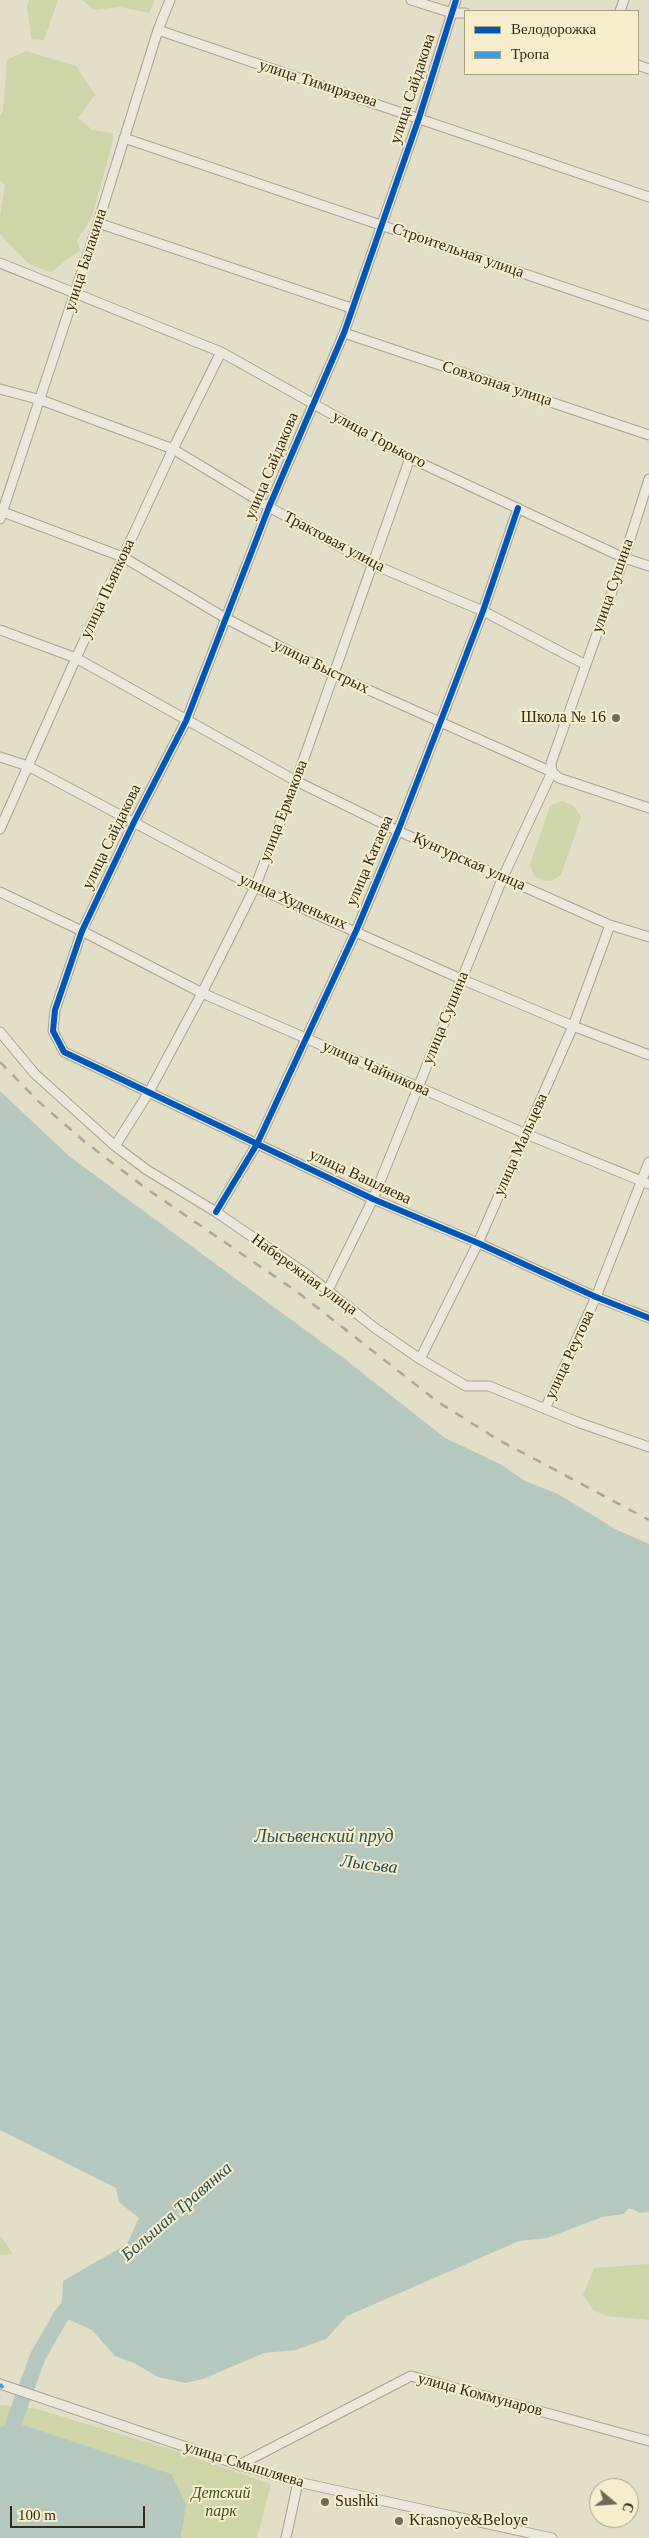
<!DOCTYPE html>
<html>
<head>
<meta charset="utf-8">
<style>
  body { margin:0 }
  #map { position:relative; width:649px; height:2538px; overflow:hidden; background:#e3dec8; font-family:"Times New Roman",serif }
  canvas { display:block }
  .legend { position:absolute; left:464px; top:10px; width:175px; height:65px; box-sizing:border-box; background:#f6edcc; border:1px solid #a99f85; margin:0; padding:6px 9px; list-style:none; font-size:15px; color:#352a1b }
  .legend li { display:flex; align-items:center; gap:10px; height:25px }
  .legend b { width:25px; border:1px solid #a99f85 }
  .north { position:absolute; left:589px; top:2478px; width:50px; height:50px; box-sizing:border-box; background:#f6edcc; border:1px solid #a99f85; border-radius:50%; rotate:108deg; font-size:14px; font-weight:700; line-height:20px; text-align:center; color:#352a1b }
  .north::after { content:''; display:block; margin:auto; width:18px; height:22px; background:#726958; clip-path:polygon(50% 0,100% 100%,50% 72%,0 100%) }
  .scale { position:absolute; left:10px; top:2506px; width:135px; height:22px; box-sizing:border-box; border:2px solid #352a1b; border-top:0; padding-left:6px; font-size:15px; line-height:18px; white-space:nowrap; color:#352a1b; -webkit-text-stroke:4px #f6edcc; paint-order:stroke }
</style>
</head>
<body>
<div id="map">
<canvas width="649" height="2538"></canvas>
<ul class="legend">
<li><b style="height:6px;background:#0057b8"></b>Велодорожка</li>
<li><b style="height:6px;background:#3e9cdf"></b>Тропа</li>
</ul>
<div class="north">С</div>
<div class="scale">100 m</div>
</div>
<script>
const c = document.querySelector('canvas').getContext('2d');
c.lineJoin = 'round';
function fillPath(path, color) {
  c.fillStyle = color;
  c.fill(path, 'evenodd');
}
function shape(rows) {
  const path = new Path2D();
  for (const r of rows) {
    path.moveTo(r[0], r[1]);
    for (let i = 2; i < r.length; i += 2) path.lineTo(r[i], r[i + 1]);
  }
  return path;
}
function trace(path, color, width, dash) {
  c.strokeStyle = color;
  c.lineWidth = width;
  c.lineCap = dash ? 'butt' : 'round';
  c.setLineDash(dash || []);
  c.stroke(path);
}
function drawText(font, color, halo, rows, align = 'center') {
  c.font = font + ' "Times New Roman",serif';
  c.lineWidth = 4;
  c.setLineDash([]);
  c.textBaseline = 'middle';
  c.strokeStyle = halo;
  c.fillStyle = color;
  for (const [text, x, y, turn = 0] of rows) {
    c.save();
    c.translate(x, y);
    c.rotate((+turn || 0) * Math.PI / 180);
    c.textAlign = isNaN(turn) ? turn : align;
    if (halo) c.strokeText(text, 0, 0);
    c.fillText(text, 0, 0);
    c.restore();
  }
}
fillPath(shape([
  [29,0,58,0,44,40,31,39,27,5],
  [82,0,155,0,149,13,120,7,94,10],
  [26,51,76,66,95,95,78,118,92,130,113,133,113,140,92,217,77,240,80,250,51,272,30,265,0,234,0,216,5,185,0,181,0,116,3,111,7,60],
  [562,801,574,806,581,817,561,875,551,881,545,881,534,876,530,864,550,806],
  [0,2235,4,2241,13,2254,0,2255],
  [649,2264,649,2320,607,2316,593,2310,583,2295,594,2268],
  [2,2405,37,2409,176,2451,271,2484,257,2538,181,2538,183,2531,14,2422,0,2427,0,2406]
]), '#d0d4a9');
fillPath(shape([
  [0,1091,69,1156,346,1360,445,1438,500,1464,525,1481,558,1494,615,1529,649,1544,649,2212,640,2213,633,2209,628,2209,624,2214,602,2217,547,2238,519,2241,347,2316,326,2339,296,2350,264,2353,203,2379,185,2383,158,2377,134,2363,115,2356,92,2330,61,2316,63,2281,127,2244,139,2218,119,2202,116,2188,0,2130],
  [14,2422,171,2474,186,2504,181,2538,0,2538,0,2427]
]), '#b4c8be');
trace(shape([
  [11,2443,14,2422,38,2356,61,2316,74,2300]
]), '#b4c8be', 16);
const minor = shape([
  [411,0,452,13,465,13],
  [456,0,419,118,344,333,269,507,186,721,134,822,82,931,55,1010,53,1031,64,1052,373,1199,478,1243,596,1297,649,1318],
  [620,11,624,0],
  [158,30,649,197],
  [638,65,649,69],
  [124,138,649,316],
  [98,223,351,308],
  [0,263,221,352,410,458,624,558,649,566],
  [344,333,649,435],
  [0,389,41,400,173,449,269,507,372,564,483,611,586,665],
  [0,511,123,557,227,619,333,674,552,772,559,778,649,808],
  [0,519,98,223,158,30,170,0],
  [0,630,76,658,296,781,398,831,610,925,649,937],
  [0,757,28,766,255,887,461,979,573,1026,649,1055],
  [552,772,551,763,624,558,649,479],
  [0,829,76,658,173,449,221,352],
  [0,892,82,931,202,993,526,1134,649,1184],
  [0,1032,35,1074,115,1146,147,1170,216,1212,308,1275,375,1328,420,1359,466,1386,489,1386,580,1423,649,1447],
  [115,1146,149,1092,202,993,255,887,296,781,410,458],
  [216,1212,257,1144,356,931,398,831,440,723,483,611,518,508],
  [327,1292,373,1199,503,877,552,772],
  [420,1359,478,1243,573,1026,610,925],
  [545,1409,596,1297,649,1162],
  [0,2384,239,2465,298,2482,552,2538],
  [239,2465,411,2376,649,2441],
  [286,2538,298,2482]
]);
trace(minor, '#a7a192', 11);
trace(minor, '#ebe7da', 9);
trace(shape([
  [0,1062,39,1102,85,1142,144,1187,296,1291,438,1402,497,1439,649,1520]
]), '#a9a69b', 2.5, [9, 9]);
trace(shape([
  [0,2387,3,2385]
]), '#3e9cdf', 5, [10, 5]);
trace(shape([
  [456,0,419,118,344,333,269,507,186,721,134,822,82,931,55,1010,53,1031,64,1052,373,1199,478,1243,596,1297,649,1318],
  [216,1212,257,1144,356,931,398,831,440,723,483,611,518,508]
]), '#0057b8', 6);
for (const [x, y, r, color] of [
  [616,718,5,"#726958"],
  [325,2502,5,"#726958"],
  [399,2521,5,"#726958"]
]) {
  const dot = new Path2D();
  dot.arc(x, y, r, 0, 2 * Math.PI);
  c.fillStyle = color;
  c.fill(dot);
  trace(dot, '#f6edcc', 2);
}
drawText('16px', '#352a1b', '#f6edcc', [
  ["улица Тимирязева",318,84,18],
  ["улица Сайдакова",413,89,-72],
  ["Строительная улица",458,251,19],
  ["улица Балакина",86,260,-72],
  ["Совхозная улица",497,384,18],
  ["улица Горького",379,440,28],
  ["улица Сайдакова",272,466,-67],
  ["Трактовая улица",334,542,28],
  ["улица Сушина",613,586,-71],
  ["улица Пьянкова",108,589,-65],
  ["улица Быстрых",321,667,26],
  ["улица Ермакова",284,811,-69],
  ["улица Сайдакова",112,837,-64],
  ["улица Катаева",370,861,-67],
  ["Кунгурская улица",469,862,24],
  ["улица Худеньких",293,902,24],
  ["улица Сушина",446,1018,-68],
  ["улица Чайникова",376,1069,24],
  ["улица Мальцева",521,1145,-66],
  ["улица Вашляева",360,1177,25],
  ["Набережная улица",304,1275,36],
  ["улица Реутова",570,1355,-65],
  ["улица Коммунаров",480,2395,15],
  ["улица Смышляева",244,2465,17]
]);
drawText('16px', '#352a1b', '#f6edcc', [
  ["Школа № 16",606,718,"right"],
  ["Sushki",335,2502],
  ["Krasnoye&Beloye",409,2521]
], 'left');
drawText('italic 16px', '#415221', '#f6edcc', [
  ["Детский",221,2494],
  ["парк",221,2512]
]);
drawText('italic 18px', '#295455', '#f6edcc', [
  ["Лысьвенский пруд",324,1837],
  ["Лысьва",369,1865,7],
  ["Большая Травянка",177,2212,-41]
]);
</script>
</body>
</html>
